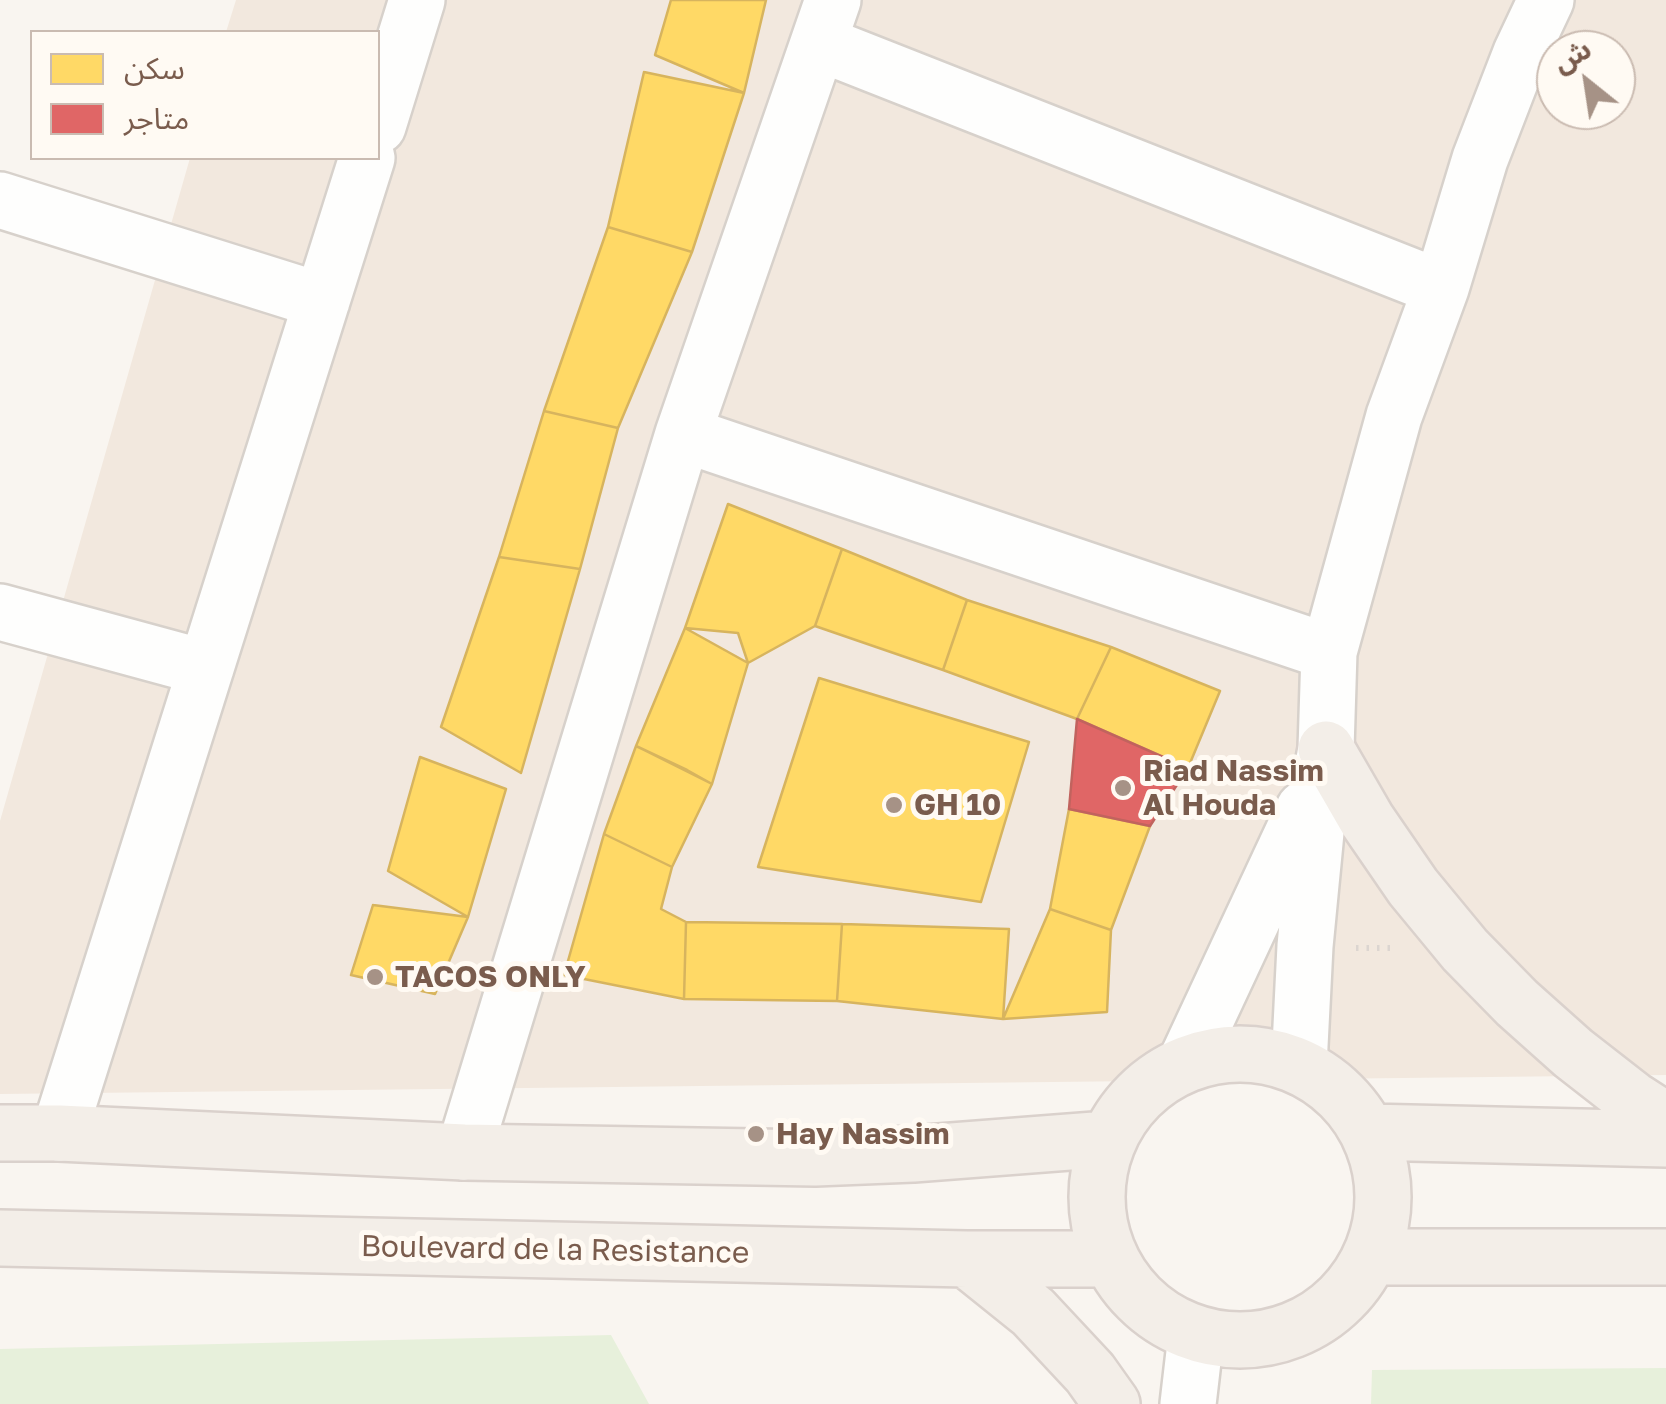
<!DOCTYPE html>
<html>
<head>
<meta charset="utf-8">
<style>
  body { margin:0 }
  #map { position:relative; width:1666px; height:1404px; overflow:hidden; background:#f9f5f0; font-family:"Golos Text","Noto Sans Arabic",sans-serif }
  canvas { display:block }
  .legend { position:absolute; left:30px; top:30px; width:350px; height:130px; box-sizing:border-box; background:#fffaf3; border:2px solid #cabbb1; margin:0; padding:12px 18px; list-style:none; font-size:30px; color:#7a5c4d }
  .legend li { display:flex; align-items:center; gap:20px; height:50px }
  .legend b { width:50px; border:2px solid #cabbb1 }
  .north { position:absolute; left:1536px; top:30px; width:100px; height:100px; box-sizing:border-box; background:#fffaf3; border:2px solid #cabbb1; border-radius:50%; rotate:330deg; font-size:28px; font-weight:700; line-height:40px; text-align:center; color:#7a5c4d }
  .north::after { content:''; display:block; margin:auto; width:35px; height:45px; background:#a69286; clip-path:polygon(50% 0,100% 100%,50% 72%,0 100%) }
</style>
</head>
<body>
<div id="map">
<canvas width="1666" height="1404"></canvas>
<ul class="legend">
<li><b style="height:28px;background:#ffd966"></b>سكن</li>
<li><b style="height:28px;background:#e06666"></b>متاجر</li>
</ul>
<div class="north">ش</div>
</div>
<script>
const c = document.querySelector('canvas').getContext('2d');
c.lineJoin = 'round';
function fillPath(path, color) {
  c.fillStyle = color;
  c.fill(path, 'evenodd');
}
function shape(rows) {
  const path = new Path2D();
  for (const r of rows) {
    if (r.length === 3) {
      path.moveTo(r[0] + r[2], r[1]);
      path.arc(r[0], r[1], r[2], 0, 2 * Math.PI);
      continue;
    }
    path.moveTo(r[0], r[1]);
    for (let i = 2; i < r.length; i += 2) path.lineTo(r[i], r[i + 1]);
  }
  return path;
}
function trace(path, color, width, dash) {
  c.strokeStyle = color;
  c.lineWidth = width;
  c.lineCap = dash ? 'butt' : 'round';
  c.setLineDash(dash || []);
  c.stroke(path);
}
function drawText(font, color, halo, rows, align = 'center') {
  c.font = font + ' "Golos Text",sans-serif';
  c.lineWidth = 10;
  c.setLineDash([]);
  c.textBaseline = 'middle';
  c.strokeStyle = halo;
  c.fillStyle = color;
  for (const [text, x, y, turn = 0] of rows) {
    c.save();
    c.translate(x, y);
    c.rotate((+turn || 0) * Math.PI / 180);
    c.textAlign = isNaN(turn) ? turn : align;
    if (halo) c.strokeText(text, 0, 0);
    c.fillText(text, 0, 0);
    c.restore();
  }
}
fillPath(shape([
  [236,0,1666,0,1666,1075,0,1094,0,821,190,158,378,158,378,32,226,32],
  [1556,50,1616,50,1616,110,1556,110]
]), '#f2e8de');
fillPath(shape([
  [611,1335,649,1404,0,1404,0,1349],
  [1666,1368,1666,1404,1371,1404,1372,1370]
]), '#e7f0db');
const homes = shape([
  [671,0,766,0,744,93,655,55,671,0],
  [644,72,744,93,692,252,608,227,644,72],
  [608,227,692,252,618,428,544,411,608,227],
  [544,411,618,428,580,569,499,557,544,411],
  [728,504,842,549,815,626,748,663,738,633,685,628,728,504],
  [842,549,967,600,943,670,815,626,842,549],
  [499,557,580,569,521,773,441,727,499,557],
  [967,600,1111,647,1077,719,943,670,967,600],
  [685,628,748,663,712,784,687,770,636,746,685,628],
  [1111,647,1220,691,1188,768,1077,719,1111,647],
  [819,678,1029,742,981,902,758,867,819,678],
  [636,746,712,784,672,867,604,834,636,746],
  [420,757,506,789,468,917,388,871,420,757],
  [1069,809,1150,826,1111,930,1050,909,1069,809],
  [604,834,672,867,661,909,686,922,684,999,564,975,604,834],
  [373,905,468,917,435,994,351,975,373,905],
  [1050,909,1111,930,1107,1012,1003,1019,1050,909],
  [686,922,842,924,837,1001,684,999,686,922],
  [842,924,1009,929,1003,1019,837,1001,842,924]
]);
fillPath(homes, '#ffd966');
trace(homes, '#d7b45e', 2.5);
const shops = shape([
  [1077,719,1188,768,1150,826,1069,809,1077,719]
]);
fillPath(shops, '#e06666');
trace(shops, '#c1635e', 2.5);
const minor = shape([
  [819,43,1441,288],
  [378,126,417,0],
  [0,200,322,301],
  [683,434,1329,652],
  [0,612,206,668],
  [1185,1064,1304,809],
  [1299,1066,1305,946,1322,770,1326,749,1329,652,1394,416,1441,288,1480,159,1521,53,1546,0],
  [59,1133,367,158],
  [464,1152,683,434,833,0],
  [1188,1404,1196,1335]
]);
const major = shape([
  [1326,749,1367,820,1413,887,1465,950,1517,1003,1573,1053,1632,1099,1666,1121],
  [1240,1197,143],
  [1368,1132,1666,1139],
  [0,1133,59,1133,464,1152,815,1158,913,1154,1108,1139],
  [0,1238,967,1259,1110,1259],
  [1370,1257,1666,1257],
  [967,1259,1033,1312,1090,1373,1112,1404]
]);
trace(minor, '#d7d1cb', 60);
trace(major, '#dad1cc', 60);
trace(shape([
  [1356,948,1394,948]
]), '#dcd5d0', 6, [2.5, 8]);
trace(minor, '#fefefd', 55);
trace(major, '#f3eee8', 55);
for (const [x, y, r, color] of [
  [1123,788,10,"#a69286"],
  [894,805,10,"#a69286"],
  [375,977,10,"#a69286"],
  [756,1134,10,"#a69286"]
]) {
  const dot = new Path2D();
  dot.arc(x, y, r, 0, 2 * Math.PI);
  c.fillStyle = color;
  c.fill(dot);
  trace(dot, '#fffaf3', 4);
}
drawText('bold 30px', '#7a5c4d', '#fffaf3', [
  ["Riad Nassim",1143,771],
  ["Al Houda",1143,805],
  ["GH 10",914,805],
  ["TACOS ONLY",395,977],
  ["Hay Nassim",776,1134]
], 'left');
drawText('30px', '#7a5c4d', '#fffaf3', [
  ["Boulevard de la Resistance",555,1250,1]
]);
</script>
</body>
</html>
